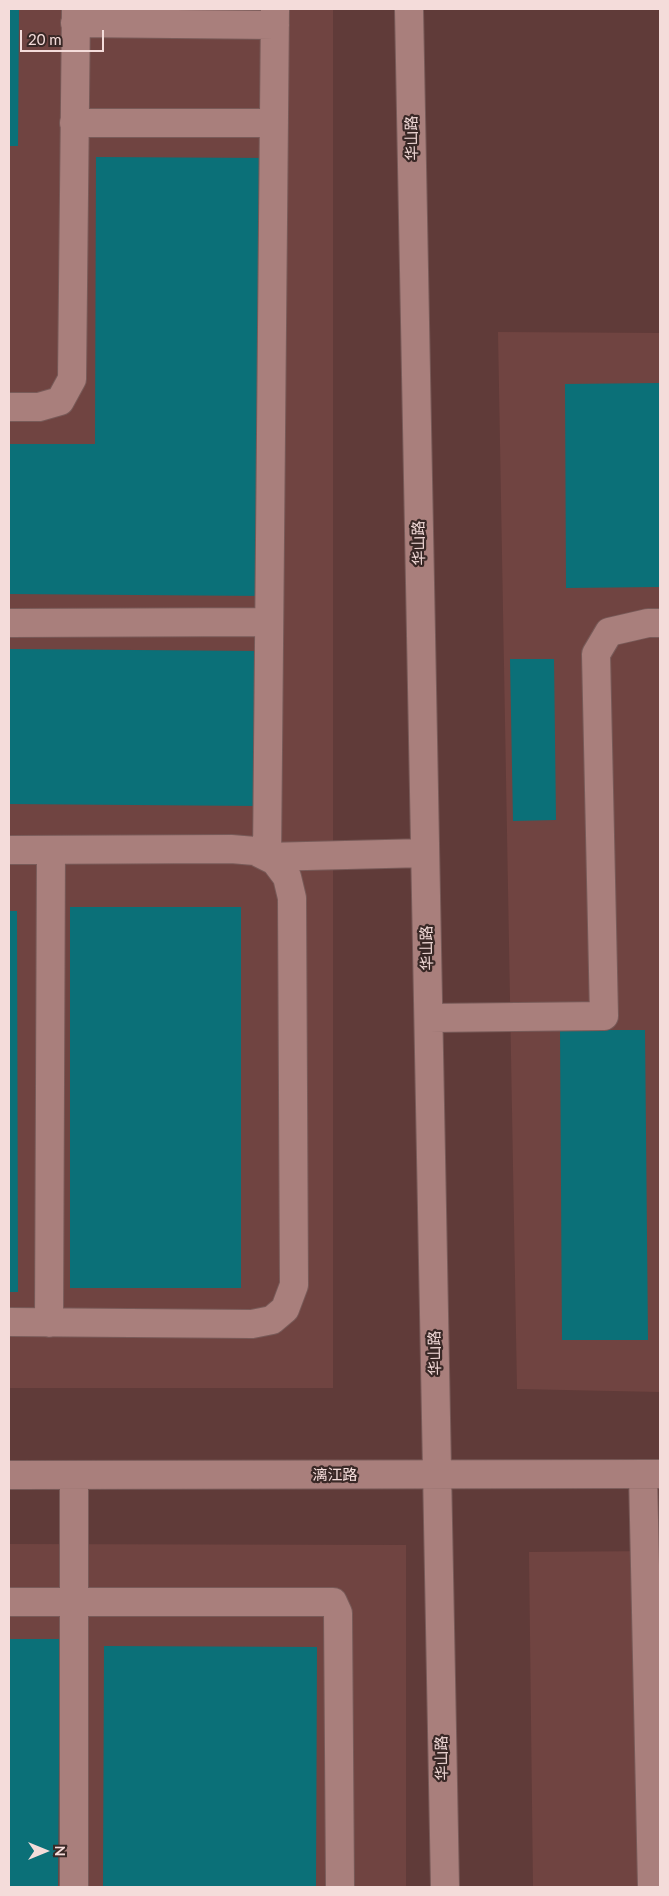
<!DOCTYPE html>
<html>
<head>
<meta charset="utf-8">
<style>
  body { margin:0 }
  #map { position:relative; width:669px; height:1896px; overflow:hidden; background:#603b39; font-family:Lato,sans-serif }
  canvas { display:block }
  .frame { position:absolute; inset:0; border:10px solid #f4dcda; pointer-events:none }
  .north { position:absolute; left:20px; top:1826px; width:50px; height:50px; -webkit-text-stroke:4px #392826; paint-order:stroke; rotate:90deg; font-size:14px; font-weight:700; line-height:20px; text-align:center; color:#f4dcda }
  .north::after { content:''; display:block; margin:auto; width:18px; height:22px; background:#f4dcda; clip-path:polygon(50% 0,100% 100%,50% 72%,0 100%) }
  .scale { position:absolute; left:20px; top:30px; width:84px; height:22px; box-sizing:border-box; border:2px solid #f4dcda; border-top:0; padding-left:6px; font-size:15px; line-height:18px; white-space:nowrap; color:#f4dcda; -webkit-text-stroke:4px #392826; paint-order:stroke }
</style>
</head>
<body>
<div id="map">
<canvas width="669" height="1896"></canvas>
<div class="frame"></div>
<div class="north">N</div>
<div class="scale">20 m</div>
</div>
<script>
const c = document.querySelector('canvas').getContext('2d');
c.lineJoin = 'round';
function fillPath(path, color) {
  c.fillStyle = color;
  c.fill(path, 'evenodd');
}
function shape(rows) {
  const path = new Path2D();
  for (const r of rows) {
    path.moveTo(r[0], r[1]);
    for (let i = 2; i < r.length; i += 2) path.lineTo(r[i], r[i + 1]);
  }
  return path;
}
function trace(path, color, width, dash) {
  c.strokeStyle = color;
  c.lineWidth = width;
  c.lineCap = dash ? 'butt' : 'round';
  c.setLineDash(dash || []);
  c.stroke(path);
}
function drawText(font, color, halo, rows, align = 'center') {
  c.font = font + ' Lato,"Noto Sans SC",sans-serif';
  c.lineWidth = 4.5;
  c.setLineDash([]);
  c.textBaseline = 'middle';
  c.strokeStyle = halo;
  c.fillStyle = color;
  for (const [text, x, y, turn = 0] of rows) {
    c.save();
    c.translate(x, y);
    c.rotate((+turn || 0) * Math.PI / 180);
    c.textAlign = isNaN(turn) ? turn : align;
    if (halo) c.strokeText(text, 0, 0);
    c.fillText(text, 0, 0);
    c.restore();
  }
}
fillPath(shape([
  [9,9,333,9,333,1388,9,1388],
  [498,332,660,333,660,1392,517,1389],
  [9,1544,406,1545,406,1887,9,1887],
  [660,1551,660,1887,533,1887,529,1552]
]), '#704441');
fillPath(shape([
  [9,9,19,9,18,146,9,146],
  [96,157,269,158,266,596,9,594,9,444,95,444],
  [660,383,660,587,566,588,565,384],
  [9,649,260,651,259,806,9,804],
  [510,659,554,659,556,820,513,821],
  [70,907,241,907,241,1288,70,1288],
  [9,911,17,911,18,1292,9,1292],
  [560,1030,645,1030,648,1340,562,1340],
  [9,1639,60,1639,58,1887,9,1887],
  [104,1646,317,1647,316,1887,103,1887]
]), '#0b7078');
const minor = shape([
  [275,9,267,857,425,853],
  [409,9,445,1887],
  [75,23,275,25],
  [74,123,274,123],
  [9,407,39,407,60,401,72,379,76,9],
  [9,623,269,622],
  [9,850,231,849,255,851,275,861,287,877,292,898,294,1285,285,1309,272,1320,252,1324,9,1322],
  [429,1018,604,1016,596,654,609,632,648,623,660,623],
  [49,1323,51,850],
  [643,1474,652,1887],
  [9,1475,660,1474],
  [9,1602,333,1602,338,1613,340,1887],
  [74,1887,74,1475]
]);
trace(minor, '#785a58', 30);
trace(minor, '#a97f7c', 28);
drawText('15px', '#f4dcda', '#392826', [
  ["华山路",412,138,-91],
  ["华山路",419,543,-91],
  ["华山路",427,948,-91],
  ["华山路",435,1353,-91],
  ["漓江路",335,1475],
  ["华山路",442,1758,-91]
]);
</script>
</body>
</html>
